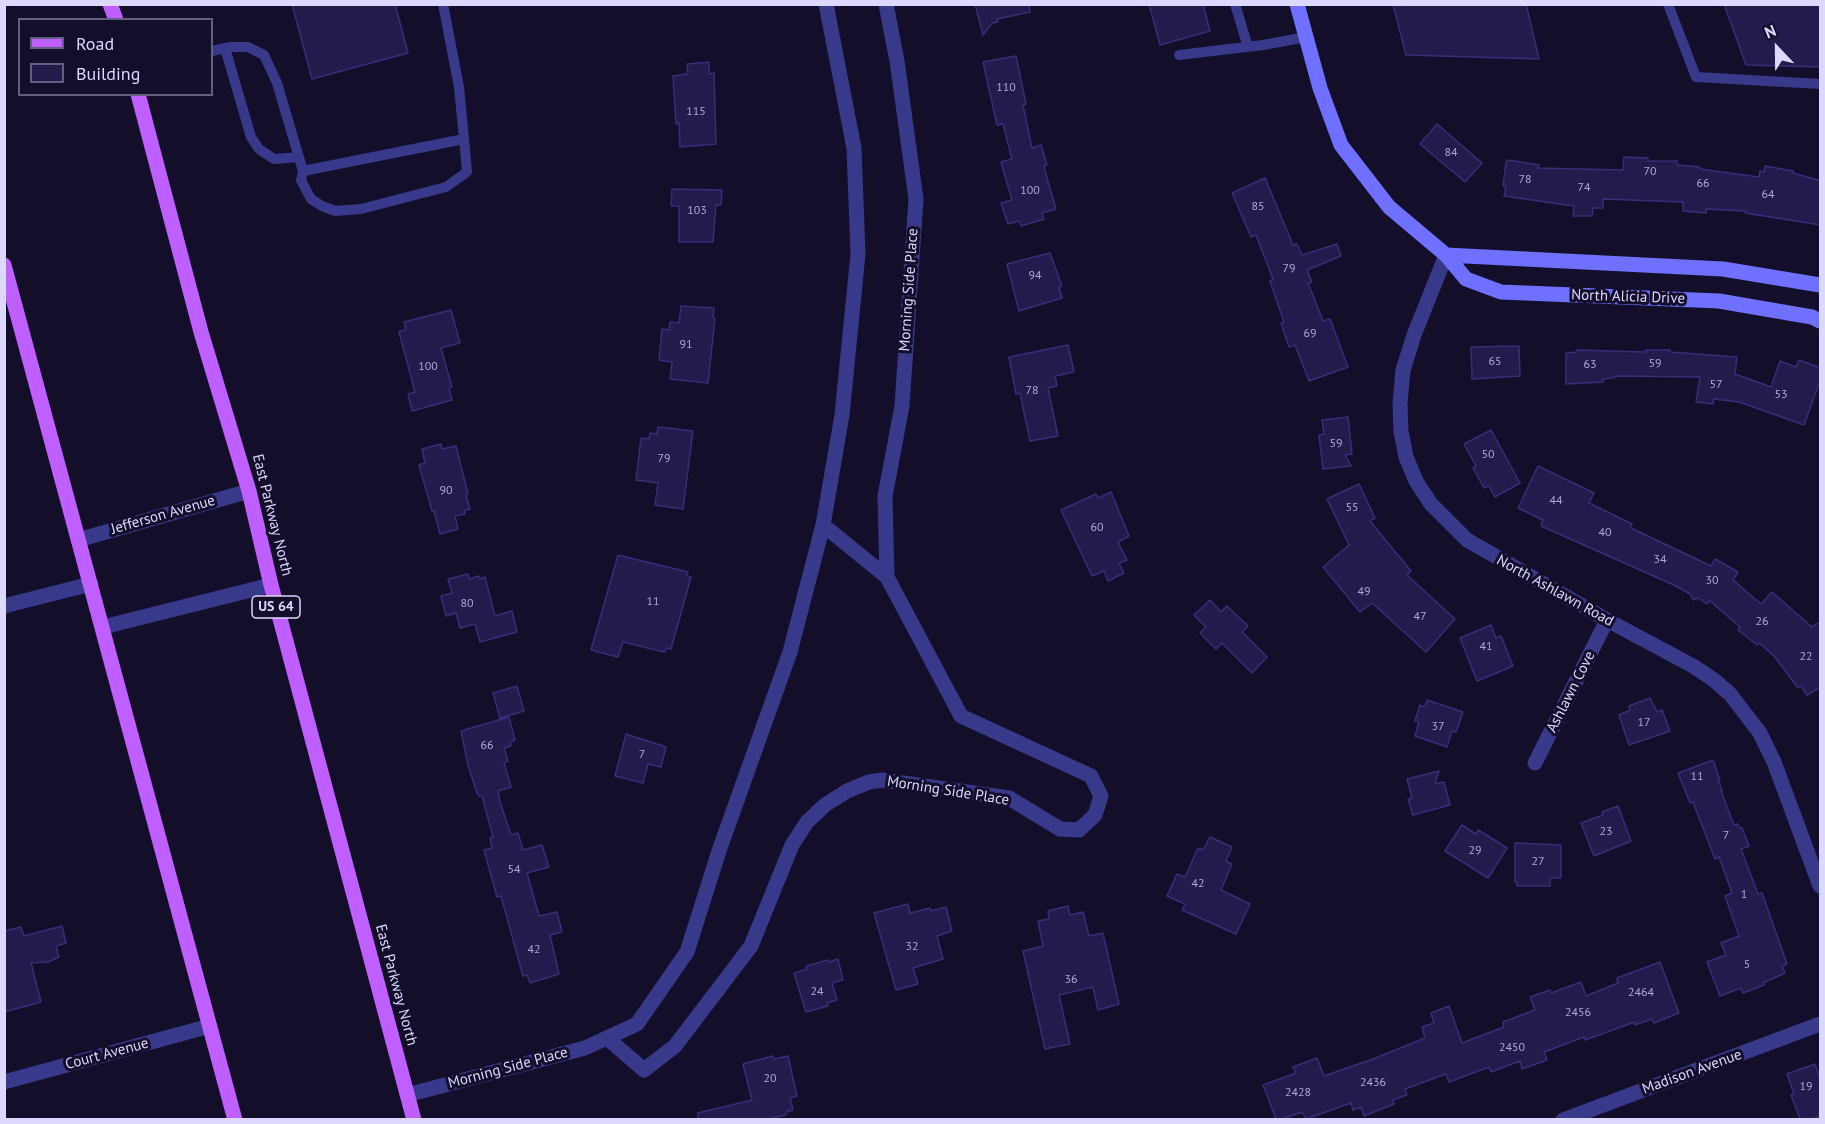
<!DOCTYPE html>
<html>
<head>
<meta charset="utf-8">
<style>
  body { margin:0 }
  #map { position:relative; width:1825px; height:1124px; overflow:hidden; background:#130f2a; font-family:"PT Sans",sans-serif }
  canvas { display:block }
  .frame { position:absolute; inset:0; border:6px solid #dcd8ff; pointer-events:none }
  .legend { position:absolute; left:18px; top:18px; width:195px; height:78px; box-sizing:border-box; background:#130f2a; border:2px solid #635f7f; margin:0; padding:8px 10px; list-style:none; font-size:18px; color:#dcd8ff }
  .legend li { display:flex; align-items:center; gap:12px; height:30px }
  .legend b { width:30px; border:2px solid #635f7f }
  .north { position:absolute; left:1747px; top:18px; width:60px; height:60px; -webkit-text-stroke:4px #130f2a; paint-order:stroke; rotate:338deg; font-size:16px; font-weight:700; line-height:24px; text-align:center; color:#dcd8ff }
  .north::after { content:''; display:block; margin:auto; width:21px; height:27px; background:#dcd8ff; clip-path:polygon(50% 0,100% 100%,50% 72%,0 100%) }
</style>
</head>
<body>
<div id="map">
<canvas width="1825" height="1124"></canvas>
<div class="frame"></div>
<ul class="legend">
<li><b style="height:8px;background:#bf5fff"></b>Road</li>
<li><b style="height:16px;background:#231b4c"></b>Building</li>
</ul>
<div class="north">N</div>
</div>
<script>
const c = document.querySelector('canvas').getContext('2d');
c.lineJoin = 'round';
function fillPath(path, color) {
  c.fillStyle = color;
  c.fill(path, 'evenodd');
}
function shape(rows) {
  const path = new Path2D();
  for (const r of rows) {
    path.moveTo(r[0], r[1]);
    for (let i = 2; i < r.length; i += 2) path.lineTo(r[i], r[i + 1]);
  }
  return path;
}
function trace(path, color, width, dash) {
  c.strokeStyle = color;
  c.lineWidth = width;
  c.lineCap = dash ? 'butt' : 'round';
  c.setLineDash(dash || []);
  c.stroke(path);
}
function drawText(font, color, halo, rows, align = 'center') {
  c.font = font + ' "PT Sans",sans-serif';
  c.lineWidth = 6;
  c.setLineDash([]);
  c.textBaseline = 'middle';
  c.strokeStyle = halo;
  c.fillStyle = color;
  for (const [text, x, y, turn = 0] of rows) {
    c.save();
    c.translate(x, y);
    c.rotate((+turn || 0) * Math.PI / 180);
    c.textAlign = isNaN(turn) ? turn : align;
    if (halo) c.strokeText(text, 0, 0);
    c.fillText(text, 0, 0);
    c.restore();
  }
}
const building = shape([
  [292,4,395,4,408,53,312,79,292,4],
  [975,4,1029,4,1030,12,997,19,998,22,992,23,983,35,975,4],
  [1149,4,1203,4,1210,31,1160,45,1149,4],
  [1393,4,1526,4,1539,59,1406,55,1393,4],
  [1724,4,1821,4,1821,67,1746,65,1724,4],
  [1016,56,1026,104,1023,105,1032,148,1041,145,1047,165,1044,166,1048,182,1056,209,1042,213,1044,219,1021,226,1019,221,1008,224,1001,203,1012,200,1001,162,1012,159,1003,124,997,125,983,62,1016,56],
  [709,62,709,74,714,73,716,144,680,147,679,123,676,124,673,76,688,74,687,64,709,62],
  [1437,124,1482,163,1465,182,1420,144,1437,124],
  [1624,157,1648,158,1648,161,1677,161,1677,165,1700,167,1700,169,1759,177,1760,171,1764,172,1765,166,1793,171,1793,173,1821,181,1821,225,1745,213,1745,211,1706,209,1706,213,1683,211,1683,202,1603,199,1603,208,1593,208,1592,216,1573,216,1574,206,1504,196,1506,186,1503,186,1506,162,1508,160,1539,165,1538,168,1623,170,1624,157],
  [1265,178,1293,245,1297,244,1302,255,1337,244,1341,256,1307,270,1312,282,1308,283,1323,321,1330,319,1348,367,1309,381,1295,345,1289,347,1281,323,1284,322,1270,281,1273,279,1256,235,1251,237,1232,193,1265,178],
  [672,189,722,190,721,205,716,205,713,242,679,242,679,206,671,206,672,189],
  [1050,253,1062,286,1059,287,1062,298,1019,311,1007,264,1050,253],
  [681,306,714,308,713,318,715,318,708,383,670,379,672,362,659,360,662,329,669,330,670,322,679,323,681,306],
  [451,310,460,343,441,348,452,387,449,388,452,400,412,411,408,394,415,392,399,332,406,329,404,322,451,310],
  [1068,345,1074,372,1055,376,1057,386,1048,388,1058,436,1030,441,1020,393,1016,394,1009,357,1068,345],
  [1519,346,1520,376,1472,379,1471,347,1519,346],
  [1577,350,1646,352,1646,350,1670,350,1670,352,1737,357,1735,374,1771,387,1780,361,1796,367,1799,360,1821,368,1821,378,1804,425,1739,402,1714,399,1713,404,1696,402,1700,377,1614,376,1614,378,1603,379,1603,382,1566,384,1566,353,1577,352,1577,350],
  [1348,417,1352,454,1345,455,1351,466,1323,469,1319,435,1324,434,1322,420,1348,417],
  [658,427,693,431,683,509,655,505,658,483,636,480,641,438,649,439,650,433,657,434,658,427],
  [1491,430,1520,483,1495,497,1489,486,1484,488,1473,468,1476,466,1464,444,1491,430],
  [441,444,442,449,456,446,468,494,466,495,470,509,464,511,465,514,455,516,458,529,440,534,434,511,432,511,419,465,425,463,422,449,441,444],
  [1538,466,1594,493,1589,503,1632,524,1631,528,1711,566,1715,559,1738,572,1733,580,1761,604,1772,592,1812,627,1821,621,1821,687,1807,695,1801,686,1798,688,1774,656,1759,643,1757,645,1738,630,1740,627,1709,600,1707,604,1698,598,1693,600,1690,594,1676,586,1541,526,1543,520,1518,508,1538,466],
  [1359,484,1375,518,1370,521,1411,571,1407,575,1455,619,1426,652,1372,603,1360,612,1323,567,1349,545,1327,499,1359,484],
  [1111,492,1129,536,1118,542,1127,560,1119,563,1124,573,1108,581,1104,571,1092,576,1061,510,1096,494,1098,498,1111,492],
  [618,555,688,572,687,576,691,577,671,649,667,648,664,652,623,642,618,657,591,650,618,555],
  [468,574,469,579,479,576,480,579,485,577,495,616,512,611,517,632,480,642,475,624,460,628,456,613,446,616,441,596,452,593,448,579,468,574],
  [1210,600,1221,612,1227,606,1248,626,1242,632,1267,657,1252,673,1222,643,1216,649,1200,633,1206,627,1194,615,1210,600],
  [1491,625,1496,638,1501,636,1513,666,1477,681,1460,638,1491,625],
  [517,686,524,711,500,718,493,693,517,686],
  [1650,698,1657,712,1662,710,1670,731,1629,745,1619,715,1630,710,1629,706,1650,698],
  [1427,700,1463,712,1456,732,1452,731,1447,747,1415,736,1419,722,1415,721,1420,705,1425,707,1427,700],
  [509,717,515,740,510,742,511,746,504,748,508,761,504,763,511,787,498,791,500,802,511,835,518,833,523,850,542,845,549,867,527,873,539,916,557,912,562,932,550,935,559,974,530,983,527,975,523,976,501,896,497,897,484,850,492,848,490,838,493,837,482,796,479,796,477,793,468,765,461,731,509,717],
  [626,734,666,747,661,767,648,764,643,783,615,776,626,734],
  [1713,760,1720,780,1718,780,1722,790,1721,791,1734,825,1738,824,1740,828,1742,828,1749,846,1741,849,1758,894,1762,893,1787,964,1782,966,1785,973,1763,983,1764,985,1743,993,1741,988,1720,996,1707,962,1726,955,1721,943,1739,936,1725,896,1732,893,1719,857,1715,859,1693,802,1690,803,1678,773,1713,760],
  [1439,771,1435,784,1444,782,1450,805,1413,815,1408,799,1412,798,1407,779,1439,771],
  [1618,806,1631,841,1594,856,1581,823,1603,815,1602,812,1618,806],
  [1462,825,1476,834,1478,830,1485,834,1507,848,1488,878,1445,851,1462,825],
  [1210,837,1232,847,1226,861,1232,864,1221,890,1250,904,1236,934,1182,910,1185,904,1167,896,1177,874,1185,877,1198,848,1203,850,1210,837],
  [1515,843,1561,845,1561,878,1550,878,1550,886,1517,886,1517,882,1515,882,1515,843],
  [908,904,910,913,930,908,931,911,946,907,952,931,937,936,943,959,913,968,918,984,896,990,874,913,908,904],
  [1068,906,1070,915,1083,912,1089,936,1103,933,1119,1004,1098,1010,1093,987,1059,995,1070,1044,1045,1049,1023,951,1043,946,1038,921,1049,919,1048,911,1068,906],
  [62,926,66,943,56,946,59,957,48,962,31,963,41,1002,4,1012,4,931,21,927,24,936,62,926],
  [838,959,843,980,832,983,837,1000,827,1003,828,1006,806,1012,794,973,807,969,806,966,828,960,829,962,838,959],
  [1660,962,1679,1013,1654,1023,1652,1019,1635,1025,1635,1022,1585,1040,1584,1037,1544,1052,1547,1060,1522,1069,1520,1061,1491,1072,1489,1067,1449,1082,1446,1074,1405,1089,1407,1095,1393,1100,1394,1104,1364,1116,1361,1107,1353,1110,1351,1103,1306,1119,1302,1112,1282,1119,1276,1119,1263,1085,1296,1073,1293,1067,1317,1058,1324,1076,1373,1059,1425,1038,1422,1027,1434,1023,1431,1013,1449,1006,1462,1043,1504,1027,1503,1022,1535,1010,1530,997,1550,990,1551,993,1581,982,1586,996,1618,983,1617,978,1660,962],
  [773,1056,774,1059,788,1056,797,1096,790,1098,793,1110,786,1112,786,1115,768,1119,698,1119,698,1113,752,1100,743,1064,773,1056],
  [1815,1064,1821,1080,1821,1116,1811,1119,1800,1119,1791,1095,1794,1094,1787,1074,1815,1064]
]);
fillPath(building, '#231b4c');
trace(building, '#392c79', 1.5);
trace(shape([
  [443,4,459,87,464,139,467,172,446,187,361,209,335,211,322,206,311,199,301,180,303,171,464,139],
  [1235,4,1248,47],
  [1668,4,1696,77,1820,84],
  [225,48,251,137,259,149,274,159,299,157],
  [212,51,230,47,248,47,264,55,277,83,303,171],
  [1179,55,1263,45,1306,37]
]), '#39398b', 10);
trace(shape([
  [886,4,897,61,916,199,902,406,885,496,887,577],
  [1446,255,1414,335,1403,370,1400,403,1401,431,1406,457,1416,481,1431,504,1467,540,1607,620,1693,666,1714,680,1730,694,1760,733,1774,762,1820,886],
  [78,540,249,491],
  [4,606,91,584],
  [103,627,271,585],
  [1535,763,1607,620],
  [607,1038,644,1070,675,1046,751,946,792,845,807,822,825,805,847,791,869,782,882,780,1009,798,1060,829,1079,830,1095,815,1101,796,1091,776,961,716,887,577,823,525],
  [4,1082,210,1026],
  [407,1095,585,1048,637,1024,687,952,720,848,790,652,823,525,842,415,858,254,854,148,826,4],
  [1563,1120,1820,1024]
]), '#39398b', 15);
trace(shape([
  [1297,4,1320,88,1341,145,1389,207,1446,255,1466,279,1501,292,1719,301,1812,317,1820,321],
  [1446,255,1723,269,1820,285]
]), '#6f70ff', 15);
trace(shape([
  [110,4,116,20],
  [138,94,201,332,249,491,271,585,414,1120],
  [4,265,235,1120]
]), '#bf5fff', 15);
drawText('12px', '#aea9d2', null, [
  ["110",1006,88],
  ["115",696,112],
  ["84",1451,153],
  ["70",1650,172],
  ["78",1525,180],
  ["66",1703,184],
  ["74",1584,188],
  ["100",1030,191],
  ["64",1768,195],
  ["85",1258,207],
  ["103",697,211],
  ["79",1289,269],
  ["94",1035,276],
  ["69",1310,334],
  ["91",686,345],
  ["65",1495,362],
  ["59",1655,364],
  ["63",1590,365],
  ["100",428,367],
  ["57",1716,385],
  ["78",1032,391],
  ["53",1781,395],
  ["59",1336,444],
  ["50",1488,455],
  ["79",664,459],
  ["90",446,491],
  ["44",1556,501],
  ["55",1352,508],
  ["60",1097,528],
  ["40",1605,533],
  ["34",1660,560],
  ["30",1712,581],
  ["49",1364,592],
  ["11",653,602],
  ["80",467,604],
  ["47",1420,617],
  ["26",1762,622],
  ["41",1486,647],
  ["22",1806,657],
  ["17",1644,723],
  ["37",1438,727],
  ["66",487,746],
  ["7",642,755],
  ["11",1697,777],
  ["23",1606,832],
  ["7",1726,836],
  ["29",1475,851],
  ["27",1538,862],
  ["54",514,870],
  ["42",1198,884],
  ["1",1744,895],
  ["32",912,947],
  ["42",534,950],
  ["5",1747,965],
  ["36",1071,980],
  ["24",817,992],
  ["2464",1641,993],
  ["2456",1578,1013],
  ["2450",1512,1048],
  ["20",770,1079],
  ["2436",1373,1083],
  ["19",1806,1087],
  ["2428",1298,1093]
]);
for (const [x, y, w] of [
  [276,607,48]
]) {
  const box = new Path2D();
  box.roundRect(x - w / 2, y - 11, w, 22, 4.5);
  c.fillStyle = '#130f2a';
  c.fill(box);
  trace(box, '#dcd8ff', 1.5);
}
drawText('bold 14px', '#dcd8ff', null, [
  ["US 64",276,607]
]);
drawText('15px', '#dcd8ff', '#130f2a', [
  ["Morning Side Place",909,290,-86],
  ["North Alicia Drive",1628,297,2],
  ["Jefferson Avenue",163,515,-16],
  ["East Parkway North",272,515,76],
  ["North Ashlawn Road",1555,591,29],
  ["Ashlawn Cove",1571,692,-63],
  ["Morning Side Place",948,791,9],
  ["East Parkway North",396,985,75],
  ["Court Avenue",107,1054,-15],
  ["Morning Side Place",508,1068,-15],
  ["Madison Avenue",1692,1072,-20]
]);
</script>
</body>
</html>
